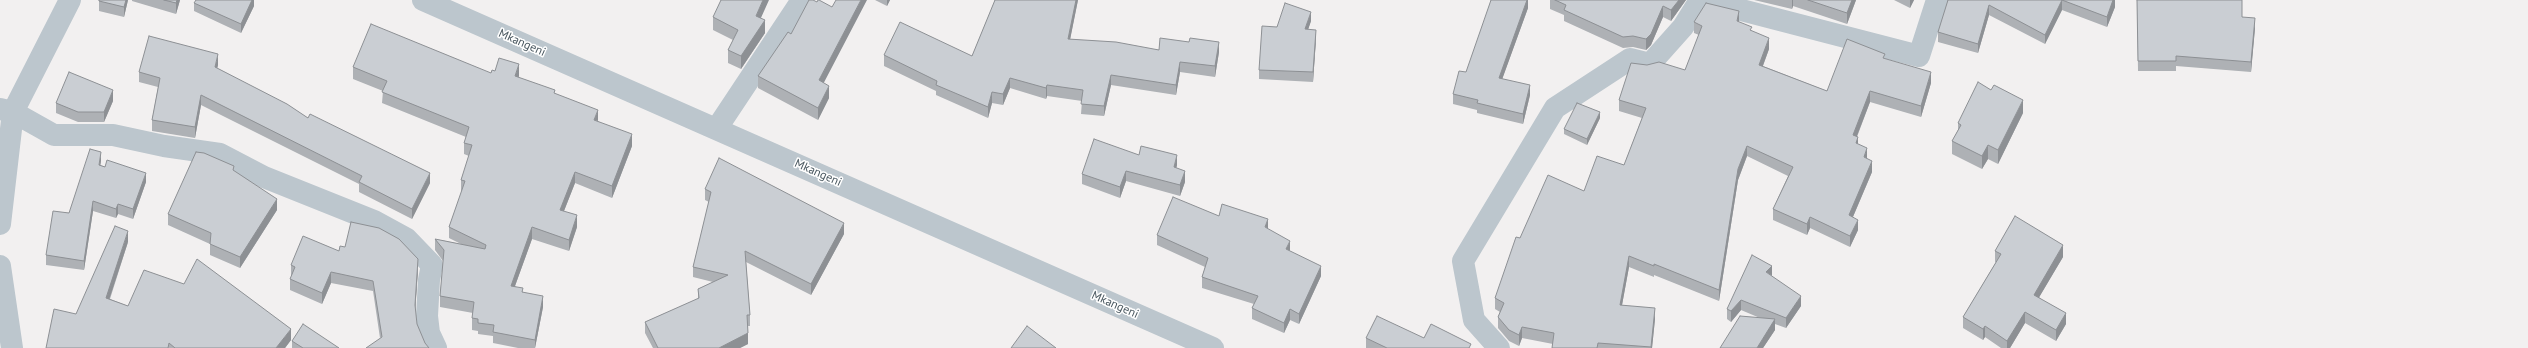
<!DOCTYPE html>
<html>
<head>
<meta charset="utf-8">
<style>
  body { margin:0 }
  canvas { display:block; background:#f2f0f0 }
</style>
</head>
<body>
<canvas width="2528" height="348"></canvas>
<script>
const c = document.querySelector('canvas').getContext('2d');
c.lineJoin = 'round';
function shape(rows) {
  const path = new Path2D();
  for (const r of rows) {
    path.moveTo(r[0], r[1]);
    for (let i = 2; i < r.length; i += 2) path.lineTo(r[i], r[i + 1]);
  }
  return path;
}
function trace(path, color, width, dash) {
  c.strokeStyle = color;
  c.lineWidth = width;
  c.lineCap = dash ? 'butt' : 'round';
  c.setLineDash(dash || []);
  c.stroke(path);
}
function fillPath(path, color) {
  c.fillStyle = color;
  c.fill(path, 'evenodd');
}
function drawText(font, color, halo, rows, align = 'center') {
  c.font = font + ' "PT Sans",sans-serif';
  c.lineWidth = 3;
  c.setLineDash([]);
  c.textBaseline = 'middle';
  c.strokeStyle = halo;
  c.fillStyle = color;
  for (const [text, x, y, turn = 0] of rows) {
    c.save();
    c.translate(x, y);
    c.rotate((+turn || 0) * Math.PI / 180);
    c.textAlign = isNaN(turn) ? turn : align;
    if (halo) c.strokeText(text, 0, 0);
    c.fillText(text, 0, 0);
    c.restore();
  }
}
trace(shape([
  [423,0,1213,348],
  [1703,0,1919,56,1937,0],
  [0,109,13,112,54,135,113,135,164,146,220,154,264,177,374,221,407,239,432,265,429,280,427,316,429,333,436,348],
  [717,128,802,0],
  [0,224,13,112,70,0],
  [0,266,12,348],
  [1499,348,1474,320,1463,261,1555,108,1630,59,1650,64,1683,27,1700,0]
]), '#bcc6cd', 22);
fillPath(shape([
  [128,0,124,17,99,11,99,1],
  [132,0,180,0,176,14,132,1],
  [254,0,254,6,241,33,194,11,194,3],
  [875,0,890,0,887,6],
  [995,0,1078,0,1070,39,1159,50,1219,52,1215,77,1180,72,1176,95,1111,85,1104,116,1081,114,1082,101,1047,96,1046,99,1010,88,1003,105,992,103,988,118,936,95,936,91,884,66,884,55,972,56],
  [1528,0,1528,8,1502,79,1530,95,1523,124,1477,113,1477,110,1453,104,1453,94,1466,72],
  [1550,0,1686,0,1671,21,1663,17,1651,45,1646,50,1633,47,1623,48,1564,21,1564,15,1550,9],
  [1754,0,1856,0,1847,24,1793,6,1792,9],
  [1894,0,1914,0,1910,8],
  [1948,0,2115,0,2115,7,2107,27,2062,10,2045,44,1989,15,1978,53,1938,42,1938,32],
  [2137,0,2242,17,2255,28,2251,72,2176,66,2176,71,2138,71],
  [713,17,761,18,765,33,741,69,728,63,728,50,733,40,713,30],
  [1311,21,1308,29,1316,39,1313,82,1259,79,1259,70,1277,27],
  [1694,22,1739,22,1752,31,1769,49,1763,66,1827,91,1885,59,1931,83,1921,117,1870,102,1857,137,1858,144,1867,158,1872,172,1853,217,1858,230,1850,247,1810,228,1807,235,1773,220,1773,209,1788,176,1747,156,1738,180,1719,301,1654,275,1654,277,1629,267,1622,305,1655,319,1652,348,1552,348,1553,344,1522,338,1519,346,1509,341,1498,328,1498,317,1500,312,1495,309,1495,298,1520,238,1584,191,1624,165,1642,118,1619,111,1619,100,1647,65,1685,70,1699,35,1694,33],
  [791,34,824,83,829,98,818,120,758,88,758,76],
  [218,65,217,68,308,118,430,183,412,219,359,192,359,184,201,105,195,138,152,131,152,120,158,87,139,82,139,72],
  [353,67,491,73,495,71,519,76,518,77,555,94,598,121,632,146,612,198,575,183,564,211,577,227,569,251,532,239,515,286,543,307,535,348,518,348,493,343,493,336,478,334,478,331,472,330,472,318,473,313,440,307,440,296,443,261,435,250,435,239,461,244,449,238,449,227,462,192,461,191,461,180,469,156,464,154,464,143,466,137,382,103,383,91,353,79],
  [113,101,104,122,78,122,56,113,56,103],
  [2023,113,1998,164,1988,159,1982,169,1952,154,1952,141,1958,130,1958,123],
  [1600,118,1587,145,1564,134,1564,129],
  [1139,155,1177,165,1176,168,1185,182,1180,196,1126,181,1120,198,1082,184,1082,174],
  [101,161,100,165,146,182,133,219,118,214,116,218,93,211,84,270,46,265,46,255,69,213],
  [234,171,277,210,240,268,210,255,210,244,168,225,168,214],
  [705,189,844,234,811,295,746,262,750,315,750,326,748,326,748,344,740,348,653,348,645,333,645,322,698,299,698,289,713,282,693,277,693,267,709,202,705,200],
  [1219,216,1268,229,1290,251,1321,276,1299,324,1290,320,1284,333,1252,319,1252,308,1254,304,1202,288,1202,277,1205,267,1157,245,1157,235],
  [128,242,110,299,128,306,291,340,285,348,46,348,76,314],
  [339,251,418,269,415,310,380,338,373,291,331,283,322,304,290,290,290,279,292,275,291,275,291,265],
  [1995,251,2063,257,2039,297,2066,324,2056,341,2025,323,2010,348,2001,348,1985,337,1983,340,1963,328,1963,317,1996,262,1995,262],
  [1772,276,1801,306,1786,328,1775,324,1775,330,1763,348,1720,348,1760,318,1741,310,1731,322,1727,319,1727,309],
  [1366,338,1424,338,1471,348,1366,348],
  [292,341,339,348,292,348]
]), '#aeb1b5');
fillPath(shape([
  [126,0,128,0,124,17,124,7],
  [177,0,180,0,176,14,176,3],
  [252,0,254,0,254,6,241,33,241,24],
  [763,0,769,0,756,29,756,16],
  [861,0,867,0,819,92,819,80],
  [887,0,890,0,887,6],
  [1076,0,1078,0,1068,50,1068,39],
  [1527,0,1528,0,1528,8,1499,88,1499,78],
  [1679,0,1686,0,1671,21,1671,10],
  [1792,0,1793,0,1793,6,1792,9],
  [1852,0,1856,0,1847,24,1847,13],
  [1910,0,1914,0,1910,8],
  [2062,0,2062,10,2045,44,2045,35],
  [2113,0,2115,0,2115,7,2107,27,2107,17],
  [1989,5,1989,15,1978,53,1978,44],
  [1663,6,1663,17,1651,45,1646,50,1646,39],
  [1739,11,1739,22,1737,21],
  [1311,12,1311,21,1305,39,1305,29],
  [2255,18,2255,28,2251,72,2251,62],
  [765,20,765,33,741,69,741,56],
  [1316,30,1316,39,1313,82,1313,72],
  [1769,38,1769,49,1759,76,1759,65],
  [1219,42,1219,52,1215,77,1215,66],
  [218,54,218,65,215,77,215,67],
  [1180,62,1180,72,1176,95,1176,85],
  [519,64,519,76,515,87,515,76],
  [1931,72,1931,83,1921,117,1921,106],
  [1111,75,1111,85,1104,116,1104,106],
  [1010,78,1010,88,1003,105,1003,94],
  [1047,85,1047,96,1046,99,1046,88],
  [1530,85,1530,95,1523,124,1523,114],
  [829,86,829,98,818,120,818,108],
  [113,90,113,101,104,122,104,112],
  [1870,91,1870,102,1853,146,1853,135],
  [992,92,992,103,988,118,988,107],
  [201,95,201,105,195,138,195,127],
  [2023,100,2023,113,1998,164,1998,150],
  [598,110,598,121,594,120],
  [1600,112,1600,118,1587,145,1587,139],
  [632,134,632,146,612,198,612,186],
  [1858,137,1858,148,1856,143],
  [1988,145,1988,159,1982,169,1982,156],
  [1747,146,1747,156,1738,180,1719,301,1719,290,1738,169],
  [1867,148,1867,159,1864,157],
  [101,152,101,161,99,175,99,165],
  [1177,155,1177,165,1174,178,1174,167],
  [1872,161,1872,172,1849,226,1849,215],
  [1126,171,1126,181,1120,198,1120,187],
  [1185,171,1185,182,1180,196,1180,185],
  [575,172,575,183,560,221,560,210],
  [146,173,146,182,133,219,133,209],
  [430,173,430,183,412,219,412,209],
  [277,199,277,210,240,268,240,257],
  [93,201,93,211,84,270,84,261],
  [118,204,118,214,116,218,116,209],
  [577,215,577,227,569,251,569,240],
  [1810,217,1810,228,1807,235,1807,224],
  [1268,219,1268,229,1265,227],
  [1858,220,1858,230,1850,247,1850,236],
  [844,223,844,234,811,295,811,284],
  [532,227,532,239,511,297,511,286],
  [128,231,128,242,106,309,106,298],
  [1290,241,1290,251,1286,249],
  [2063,245,2063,257,2034,306,2034,295],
  [1629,256,1629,267,1620,316,1620,305],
  [418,259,418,269,415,315,415,305],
  [1321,266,1321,276,1299,324,1299,314],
  [1772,266,1772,276,1766,272],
  [331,272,331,283,322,304,322,293],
  [543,296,543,307,535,348,535,340],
  [1801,296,1801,306,1786,328,1786,318],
  [1741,300,1741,310,1731,322,1731,311],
  [1655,308,1655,319,1652,348,1651,348],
  [1290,309,1290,320,1284,333,1284,323],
  [2025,312,2025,323,2010,348,2007,348,2007,341],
  [2066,313,2066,324,2056,341,2056,330],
  [1775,319,1775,330,1763,348,1757,348],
  [1985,326,1985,337,1983,340,1983,329],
  [1522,327,1522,338,1519,346,1519,335],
  [291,329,291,340,285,348,276,348],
  [748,333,748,344,740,348,719,348]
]), '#8d9094');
const building = shape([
  [99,0,126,0,124,7,99,1,99,0],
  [164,0,177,0,176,3,164,0],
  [196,0,252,0,241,24,194,3,196,0],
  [721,0,763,0,756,16,765,20,741,56,728,50,738,30,713,17,721,0],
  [809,0,813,0,817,2,818,0,819,0,832,7,836,0,861,0,819,80,829,86,818,108,758,76,788,32,791,34,809,0],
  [995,0,1076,0,1068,39,1116,42,1159,50,1160,38,1189,42,1190,38,1219,42,1215,66,1180,62,1176,85,1111,75,1104,106,1081,104,1083,90,1047,85,1046,88,1010,78,1003,94,992,92,988,107,936,85,937,81,884,55,900,22,972,56,995,0],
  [1491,0,1527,0,1499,78,1530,85,1523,114,1477,103,1478,100,1453,94,1459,71,1466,72,1491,0],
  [1555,0,1679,0,1671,10,1663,6,1651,34,1646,39,1633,36,1623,37,1564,10,1566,5,1555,0],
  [1808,0,1852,0,1847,13,1808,0],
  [1948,0,2062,0,2045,35,1989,5,1978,44,1938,32,1948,0],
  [2062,0,2113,0,2107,17,2062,0],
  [2137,0,2242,0,2242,17,2255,18,2251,62,2176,56,2176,61,2138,61,2137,0],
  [1285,3,1311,12,1305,29,1316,30,1313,72,1259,70,1262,26,1277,27,1285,3],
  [1706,3,1739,11,1737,21,1752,27,1750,30,1769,38,1759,65,1827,91,1847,39,1885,54,1883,58,1931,72,1921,106,1870,91,1853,135,1858,137,1856,143,1867,148,1864,157,1872,161,1849,215,1858,220,1850,236,1810,217,1807,224,1773,209,1793,167,1747,146,1738,169,1719,290,1654,264,1654,266,1629,256,1620,305,1655,308,1651,347,1598,343,1597,348,1552,348,1554,333,1522,327,1519,335,1509,330,1498,317,1504,303,1495,298,1516,237,1520,238,1548,175,1584,191,1597,156,1624,165,1646,108,1619,100,1631,63,1647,65,1659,62,1685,70,1702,26,1694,22,1706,3],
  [371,24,491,73,492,70,495,71,499,58,519,64,515,76,555,90,554,93,598,110,594,120,632,134,612,186,575,172,560,210,577,215,569,240,532,227,511,286,523,288,522,292,543,296,535,340,493,332,494,325,478,323,478,319,472,318,474,302,440,296,444,250,435,239,485,249,486,245,449,227,465,181,461,180,472,145,464,143,469,127,382,92,387,81,353,67,371,24],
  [149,36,218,54,215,67,287,104,308,118,310,114,430,173,412,209,359,182,362,176,201,95,195,127,152,120,160,78,139,72,149,36],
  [69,72,113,90,104,112,78,112,56,103,69,72],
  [1978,82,1991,90,1994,85,2023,100,1998,150,1988,145,1982,156,1952,141,1961,125,1958,123,1978,82],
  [1577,103,1600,112,1587,139,1564,129,1577,103],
  [1094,139,1139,155,1141,146,1177,155,1174,167,1185,171,1180,185,1126,171,1120,187,1082,174,1094,139],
  [90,149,101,152,99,165,105,167,107,160,146,173,133,209,118,204,116,209,93,201,84,261,46,255,53,211,69,213,90,149],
  [196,152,204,153,234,166,233,170,277,199,240,257,210,244,211,233,168,214,196,152],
  [719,158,844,223,811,284,745,251,750,315,747,315,748,333,719,348,658,348,645,322,699,298,698,289,728,275,693,267,711,192,705,189,719,158],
  [1173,197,1219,216,1222,204,1268,219,1265,227,1290,241,1286,249,1321,266,1299,314,1290,309,1284,323,1252,308,1258,296,1202,277,1208,258,1157,235,1173,197],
  [2015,216,2063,245,2034,295,2066,313,2056,330,2025,312,2007,341,1985,326,1983,329,1963,317,2001,254,1995,251,2015,216],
  [351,222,379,228,399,239,418,259,415,305,417,324,425,343,429,348,366,348,382,337,373,281,331,272,322,293,290,279,295,267,291,265,303,236,339,251,340,246,345,247,351,222],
  [115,226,128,231,106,298,128,306,144,270,184,284,197,259,291,329,276,348,175,348,169,343,168,348,46,348,54,309,76,314,115,226],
  [1752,255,1772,266,1766,272,1801,296,1786,318,1741,300,1731,311,1727,309,1752,255],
  [1377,316,1424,338,1431,324,1471,344,1469,348,1387,348,1366,338,1377,316],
  [1740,316,1775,319,1757,348,1720,348,1740,316],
  [303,324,339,348,303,348,292,341,303,324],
  [1027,326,1056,348,1011,348,1027,326]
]);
fillPath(building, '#caced3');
trace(building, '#8d9094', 1);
drawText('12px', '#48565e', '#fff', [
  ["Mkangeni",522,43,24],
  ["Mkangeni",818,173,24],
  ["Mkangeni",1115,305,24]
]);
</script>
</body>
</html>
